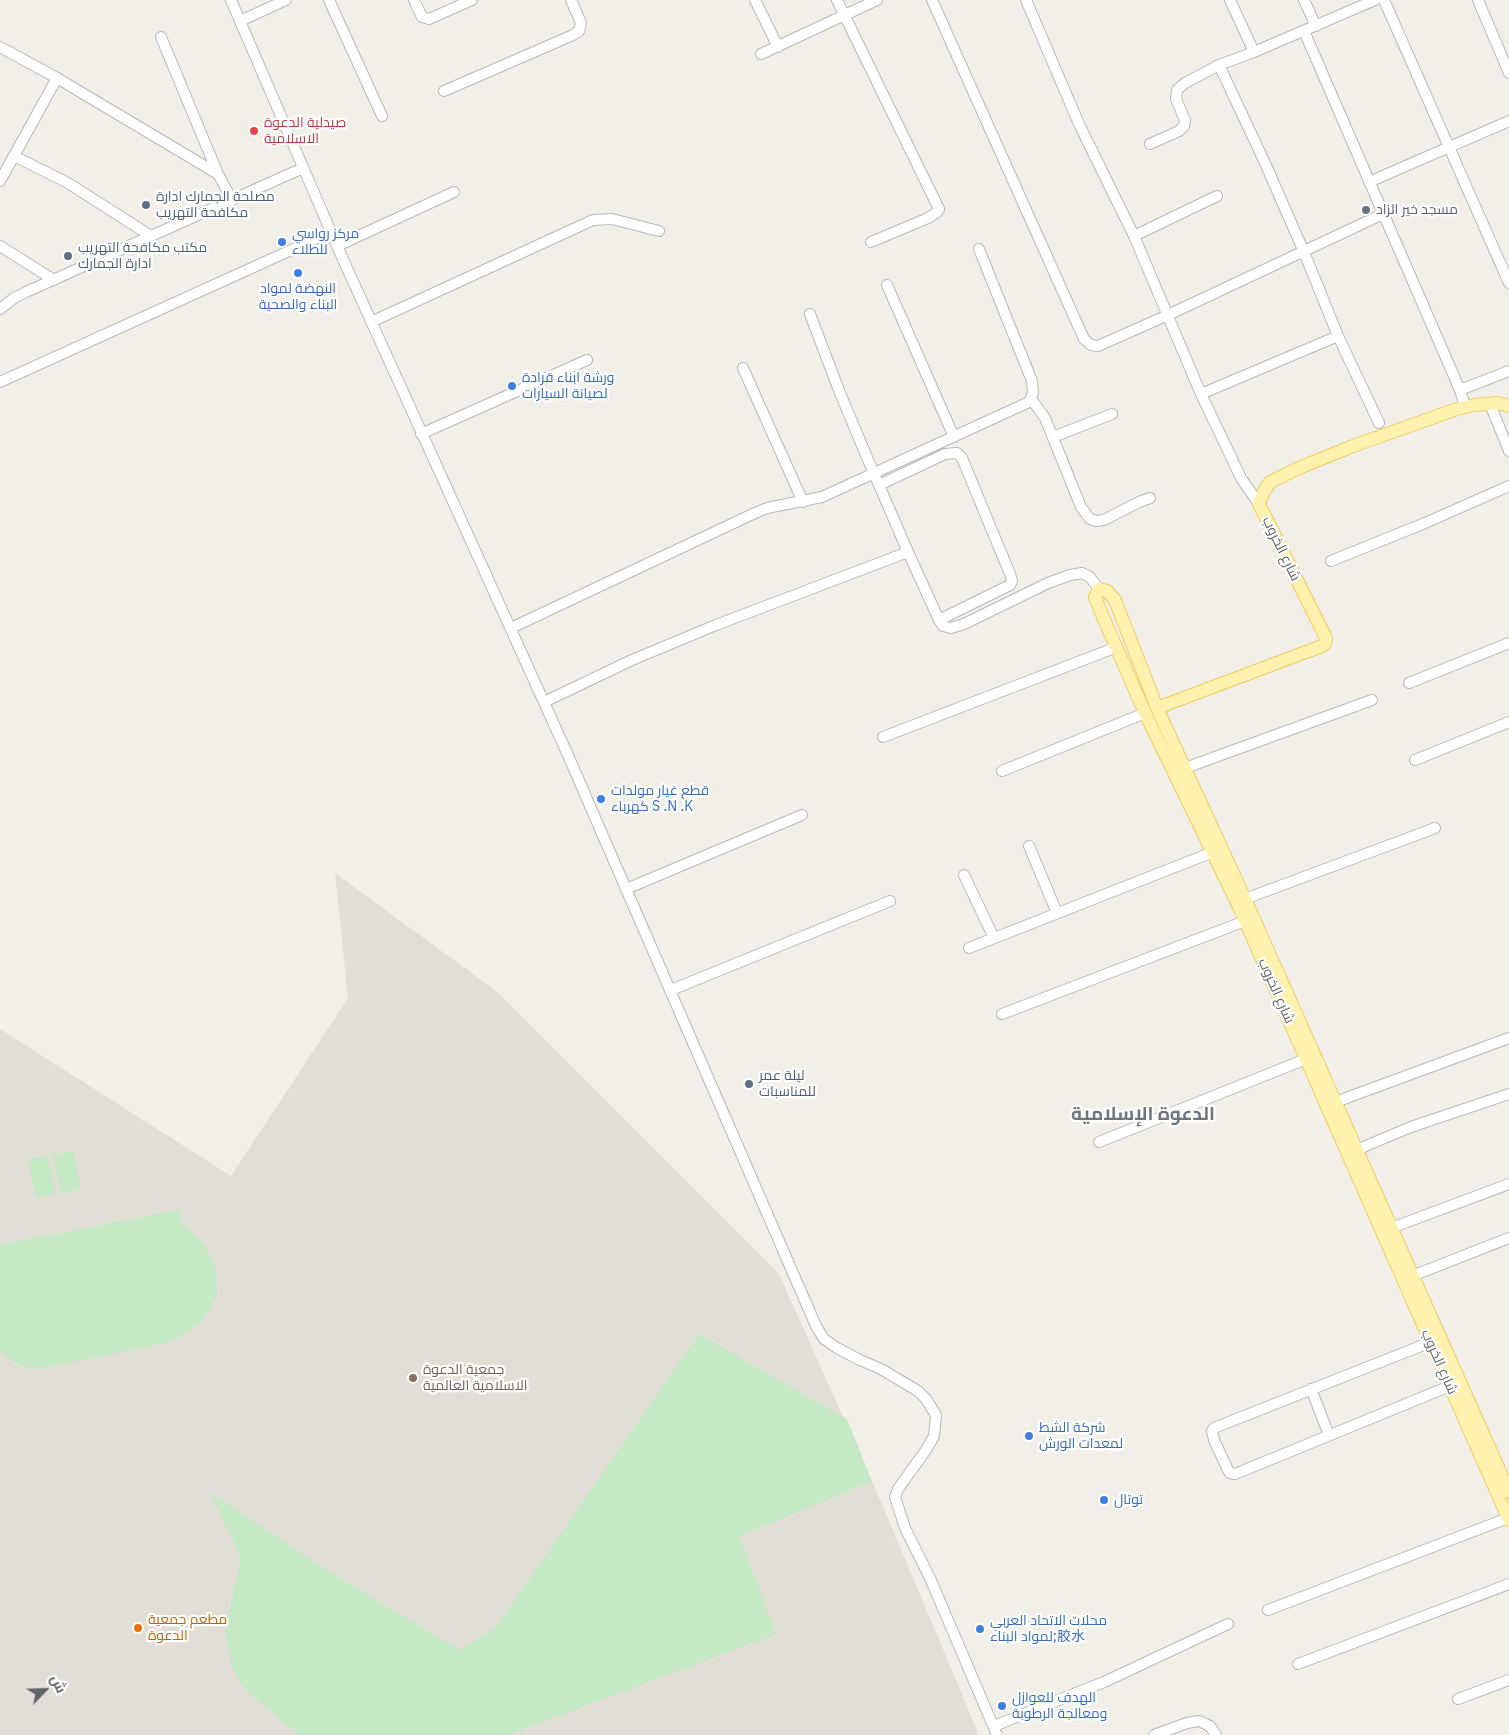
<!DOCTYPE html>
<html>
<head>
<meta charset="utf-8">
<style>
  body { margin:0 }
  #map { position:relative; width:1509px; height:1735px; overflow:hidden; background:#f1efe8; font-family:"IBM Plex Sans",Cairo,sans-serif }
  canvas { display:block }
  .north { position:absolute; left:20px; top:1665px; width:50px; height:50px; -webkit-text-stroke:4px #fff; paint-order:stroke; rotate:66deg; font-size:14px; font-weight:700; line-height:20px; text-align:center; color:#5f6368 }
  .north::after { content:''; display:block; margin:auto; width:18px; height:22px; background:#5f6368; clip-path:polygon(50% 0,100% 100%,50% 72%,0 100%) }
</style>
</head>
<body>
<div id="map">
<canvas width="1509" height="1735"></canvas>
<div class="north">ش</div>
</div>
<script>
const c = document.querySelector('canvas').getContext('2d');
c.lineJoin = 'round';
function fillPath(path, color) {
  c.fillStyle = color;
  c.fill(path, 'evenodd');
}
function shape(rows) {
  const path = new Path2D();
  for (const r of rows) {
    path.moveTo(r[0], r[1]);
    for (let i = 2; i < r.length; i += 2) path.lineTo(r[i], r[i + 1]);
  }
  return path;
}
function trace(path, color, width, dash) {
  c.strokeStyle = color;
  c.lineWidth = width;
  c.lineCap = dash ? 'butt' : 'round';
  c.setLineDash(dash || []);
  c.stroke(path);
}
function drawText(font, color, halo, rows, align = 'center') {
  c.font = font + ' "IBM Plex Sans",Cairo,"Noto Sans SC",sans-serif';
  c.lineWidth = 4.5;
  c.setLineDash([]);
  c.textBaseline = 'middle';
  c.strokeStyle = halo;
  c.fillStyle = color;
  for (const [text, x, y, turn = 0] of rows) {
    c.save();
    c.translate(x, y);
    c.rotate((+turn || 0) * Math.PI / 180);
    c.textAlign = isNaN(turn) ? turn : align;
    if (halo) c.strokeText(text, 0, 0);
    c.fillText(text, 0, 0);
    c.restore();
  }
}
fillPath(shape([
  [335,873,496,991,779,1274,885,1511,979,1735,0,1735,0,1029,231,1176,348,998]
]), '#e1ded6');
fillPath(shape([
  [73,1151,81,1189,61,1193,53,1155],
  [48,1156,56,1194,36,1198,28,1160],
  [179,1210,182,1225,197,1237,206,1247,216,1271,217,1295,202,1322,172,1342,43,1368,25,1367,11,1360,0,1350,0,1245],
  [699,1334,847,1419,872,1481,740,1536,776,1634,508,1735,299,1735,245,1690,232,1667,225,1630,241,1558,210,1492,317,1564,459,1650,496,1627]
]), '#c5e8c5');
const minor = shape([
  [231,0,337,246,567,753,816,1326,824,1339,837,1348,860,1360,881,1369,918,1391,926,1399,936,1415,934,1436,926,1450,898,1489,895,1497,905,1528,930,1578,997,1735],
  [329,0,382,116],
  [414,0,422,17,429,19,472,0],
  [755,0,778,47],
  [837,0,939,209,937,212,928,218,871,242],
  [932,0,1084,339,1091,345,1098,346,1168,315,1383,214],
  [1026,0,1079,124,1134,236,1201,394,1241,478,1259,504],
  [1230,0,1254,52],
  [1304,0,1316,26],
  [1384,0,1509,283],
  [1478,0,1509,73],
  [240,21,286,0],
  [1304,31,1460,390,1465,406],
  [161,37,218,174,232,200],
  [0,47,57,78,218,174],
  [761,54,877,0],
  [1219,65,1265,163,1304,252,1338,336,1379,423],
  [444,91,573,35,579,31,581,23,571,0],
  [1150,144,1179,131,1184,126,1185,120,1176,99,1177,90,1185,83,1219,65,1254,52,1375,0],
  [14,156,68,183,151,236],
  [0,181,57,78],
  [1369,182,1509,121],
  [1134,236,1217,196],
  [0,246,54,280],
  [337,246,454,192],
  [887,285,954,437],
  [0,309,14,298,26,292,303,168],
  [810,314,840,393,874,474,879,485,908,552,939,620,1010,585,1012,581,1010,574,962,458,957,453,945,454,879,485],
  [371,322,593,220,612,219,659,231],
  [743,368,803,502],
  [0,382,331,232],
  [1460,390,1509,371],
  [1201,394,1338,336],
  [1031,399,1045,418,1081,507,1090,519,1096,521,1104,520,1139,502,1150,498],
  [1490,404,1509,451],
  [421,434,587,360],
  [1053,437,1112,414],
  [1331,561,1425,523,1509,486],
  [939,620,943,626,951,628,964,624,1048,583,1070,575,1082,573,1090,577,1099,589],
  [511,628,755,513,767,508,822,497,1029,402,1033,393,1032,381,979,249],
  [1409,683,1509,643],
  [544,702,632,660,716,625,908,552],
  [883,737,1117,647],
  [1415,760,1509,722],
  [1185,768,1372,700],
  [1002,771,1145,713],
  [1029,846,1057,913],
  [964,875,994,938],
  [626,889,802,815],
  [1245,899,1435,828],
  [969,948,1213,852],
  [671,990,890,901],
  [1002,1014,1245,921],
  [1330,1104,1509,1038],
  [1099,1142,1306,1059],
  [1356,1150,1411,1127,1509,1094],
  [1391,1228,1509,1184],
  [1412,1276,1509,1238],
  [1431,1342,1214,1428,1212,1431,1214,1440,1228,1470,1230,1473,1235,1474,1450,1386],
  [1311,1389,1329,1435],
  [1268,1610,1508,1518],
  [1298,1664,1509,1584],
  [1458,1699,1509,1680],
  [994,1726,1104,1682,1228,1624],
  [1154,1735,1187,1723,1199,1721,1210,1726,1216,1735]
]);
const major = shape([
  [1157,708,1322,646,1325,644,1326,638,1259,504,1263,493,1270,482,1301,467,1353,446,1457,409,1474,405,1497,403,1509,406],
  [1509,1492,1245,899,1157,708,1115,600,1107,591,1099,589,1095,597,1103,617,1145,713,1240,909,1509,1520]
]);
trace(minor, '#b5b8bc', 12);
trace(major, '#f2c960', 14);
trace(minor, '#fff', 10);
trace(major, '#fff2af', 12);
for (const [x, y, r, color] of [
  [254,131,5,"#e0444e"],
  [146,205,5,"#5c6f8a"],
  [1366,210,5,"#6b7280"],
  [282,242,5,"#3f7fe0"],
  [68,256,5,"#5c6f8a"],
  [298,273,5,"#3f7fe0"],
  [512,386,5,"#3f7fe0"],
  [601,799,5,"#3f7fe0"],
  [749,1084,5,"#5c6f8a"],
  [413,1378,5,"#8d6e63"],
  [1029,1436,5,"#3f7fe0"],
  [1104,1500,5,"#3f7fe0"],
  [138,1628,5,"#e8710a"],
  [980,1629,5,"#3f7fe0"],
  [1002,1706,5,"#3f7fe0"]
]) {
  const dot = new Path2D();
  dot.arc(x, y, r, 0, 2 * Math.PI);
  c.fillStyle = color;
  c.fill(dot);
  trace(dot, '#fff', 2);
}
drawText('14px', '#be3a42', '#fff', [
  ["صيدلية الدعوة",264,123],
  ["الاسلامية",264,139]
], 'left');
drawText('14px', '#4e5e75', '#fff', [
  ["مصلحة الجمارك ادارة",156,197],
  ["مكافحة التهريب",156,213],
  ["مكتب مكافحة التهريب",78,248],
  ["ادارة الجمارك",78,264],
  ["ليلة عمر",759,1076],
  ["للمناسبات",759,1092]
], 'left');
drawText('14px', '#5b616d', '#fff', [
  ["مسجد خير الزاد",1376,210]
], 'left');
drawText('14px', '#366cbe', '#fff', [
  ["مركز رواسي",292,234],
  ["للطلاء",292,250],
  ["النهضة لمواد",298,289,"center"],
  ["البناء والصحية",298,305,"center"],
  ["ورشة ابناء قرادة",522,378],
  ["لصيانة السيارات",522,394],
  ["قطع غيار مولدات",611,791],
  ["كهرباء S .N .K",611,807],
  ["شركة الشط",1039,1428],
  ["لمعدات الورش",1039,1444],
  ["توتال",1114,1500],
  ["محلات الاتحاد العربي",990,1621],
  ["لمواد البناء;胶水",990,1637],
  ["الهدف للعوازل",1012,1698],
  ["ومعالجة الرطوبة",1012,1714]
], 'left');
drawText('14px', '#5f6368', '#fff', [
  ["شارع الخروب",1281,549,64],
  ["شارع الخروب",1276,991,66],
  ["شارع الخروب",1439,1362,66]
]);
drawText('14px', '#785e54', '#fff', [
  ["جمعية الدعوة",423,1370],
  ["الاسلامية العالمية",423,1386]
], 'left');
drawText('14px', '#c56008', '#fff', [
  ["مطعم جمعية",148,1620],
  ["الدعوة",148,1636]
], 'left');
drawText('bold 19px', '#70757a', '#fff', [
  ["الدعوة الإسلامية",1143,1115]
]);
</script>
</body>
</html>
